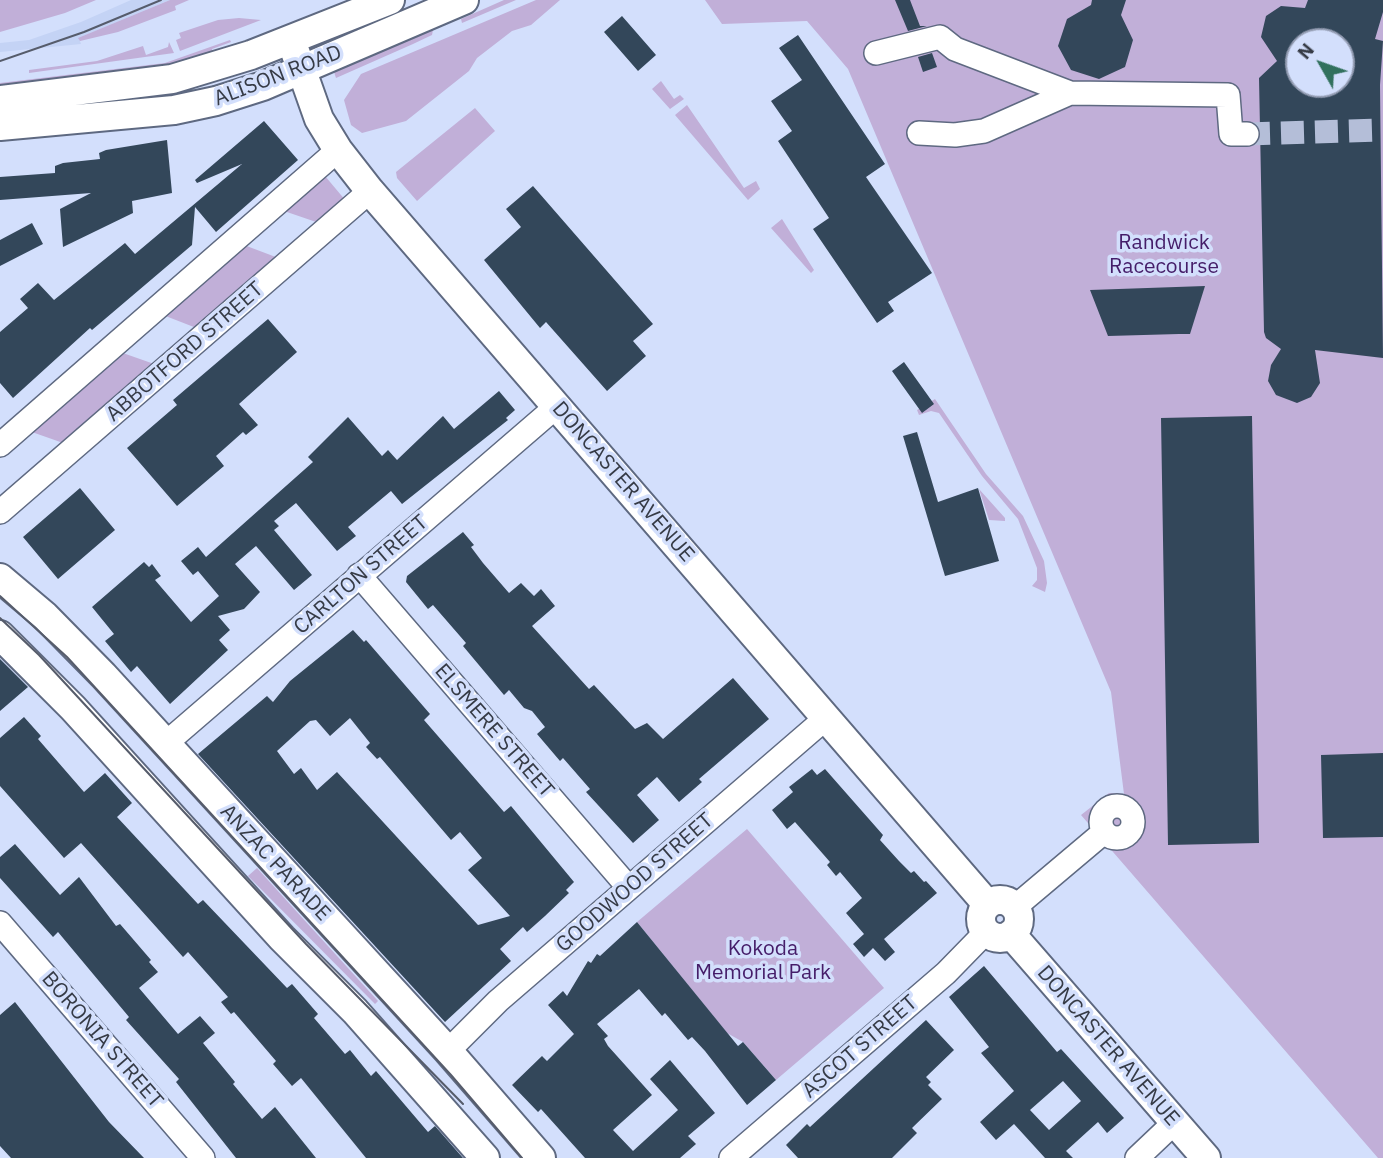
<!DOCTYPE html>
<html>
<head>
<meta charset="utf-8">
<style>
  body { margin:0 }
  #map { position:relative; width:1383px; height:1158px; overflow:hidden; background:#d3dffc; font-family:"IBM Plex Sans",sans-serif }
  canvas { display:block }
  .north { position:absolute; left:1285px; top:28px; width:70px; height:70px; box-sizing:border-box; background:#d3dffc; border:2px solid #949db3; border-radius:50%; rotate:310deg; font-size:19px; font-weight:700; line-height:28px; text-align:center; color:#363b46 }
  .north::after { content:''; display:block; margin:auto; width:24px; height:32px; background:#31705d; clip-path:polygon(50% 0,100% 100%,50% 72%,0 100%) }
</style>
</head>
<body>
<div id="map">
<canvas width="1383" height="1158"></canvas>
<div class="north">N</div>
</div>
<script>
const c = document.querySelector('canvas').getContext('2d');
c.lineJoin = 'round';
function fillPath(path, color) {
  c.fillStyle = color;
  c.fill(path, 'evenodd');
}
function shape(rows) {
  const path = new Path2D();
  for (const r of rows) {
    if (r.length === 3) {
      path.moveTo(r[0] + r[2], r[1]);
      path.arc(r[0], r[1], r[2], 0, 2 * Math.PI);
      continue;
    }
    path.moveTo(r[0], r[1]);
    for (let i = 2; i < r.length; i += 2) path.lineTo(r[i], r[i + 1]);
  }
  return path;
}
function trace(path, color, width, dash) {
  c.strokeStyle = color;
  c.lineWidth = width;
  c.lineCap = dash ? 'butt' : 'round';
  c.setLineDash(dash || []);
  c.stroke(path);
}
function drawText(font, color, halo, rows, align = 'center') {
  c.font = font + ' "IBM Plex Sans",sans-serif';
  c.lineWidth = 7;
  c.setLineDash([]);
  c.textBaseline = 'middle';
  c.strokeStyle = halo;
  c.fillStyle = color;
  for (const [text, x, y, turn = 0] of rows) {
    c.save();
    c.translate(x, y);
    c.rotate((+turn || 0) * Math.PI / 180);
    c.textAlign = isNaN(turn) ? turn : align;
    if (halo) c.strokeText(text, 0, 0);
    c.fillText(text, 0, 0);
    c.restore();
  }
}
fillPath(shape([
  [131,0,170,0,79,38,81,44,0,52,0,43,29,40,81,22]
]), '#c4d3f5');
fillPath(shape([
  [0,0,96,0,65,13,0,32],
  [170,0,189,0,175,6,176,10,118,32,80,41,78,38],
  [504,0,516,0,462,23,461,19],
  [536,0,560,0,531,25,512,31,477,58,469,71,406,121,362,133,351,125,344,100,361,74],
  [705,0,1383,0,1383,1158,1378,1158,1081,815,1109,793,1124,794,1111,692,848,69,807,21,722,24],
  [1299,42,1341,42,1341,84,1299,84],
  [239,18,261,20,180,51,176,40,181,38,179,33,218,20],
  [433,30,432,35,413,44,336,78,334,72],
  [230,40,231,42,212,49,214,57,186,64,0,87,0,83,165,63],
  [169,42,174,53,29,73,29,70,97,61,143,46,146,55,168,47],
  [661,81,674,99,680,95,684,99,670,109,652,89],
  [687,105,744,188,756,181,760,189,748,200,675,115],
  [475,108,495,131,417,201,397,178,396,172],
  [325,176,346,201,322,224,284,211],
  [782,219,814,270,811,273,771,228],
  [244,245,281,259,199,329,163,315],
  [120,352,157,365,66,444,29,431],
  [935,399,986,474,1023,516,1044,561,1047,583,1045,592,1032,586,1037,580,1037,568,1018,519,982,476,939,413,931,411,919,415,917,410],
  [979,489,1005,518,1005,521,989,520],
  [747,829,884,988,776,1080,743,1042,727,1033,637,922],
  [257,868,378,1001,375,1004,248,876]
]), '#c1afd8');
fillPath(shape([
  [895,0,910,0,920,26,927,26,908,31],
  [1092,0,1126,0,1121,15,1133,40,1125,67,1099,79,1071,70,1058,46,1067,19,1091,5],
  [1308,0,1383,0,1383,12,1375,39,1383,41,1380,85,1383,358,1315,350,1320,383,1311,397,1297,403,1276,395,1268,381,1271,365,1281,349,1266,338,1264,332,1259,78,1277,61,1261,37,1266,16,1281,6,1305,8],
  [1299,42,1341,42,1341,84,1299,84],
  [622,16,656,55,638,71,604,32],
  [798,35,885,164,866,177,932,273,888,302,894,311,877,323,813,229,829,218,778,141,792,131,771,101,802,80,779,48],
  [932,53,937,67,923,72,918,57],
  [264,121,298,160,216,232,195,207,192,245,92,330,90,328,13,398,0,383,0,332,28,308,20,299,38,283,54,300,125,243,135,254,242,164,197,183,195,180],
  [167,140,172,193,132,201,133,213,63,247,60,209,91,193,0,200,0,177,55,173,55,166,63,163,100,159,99,153,106,150],
  [533,186,653,324,633,341,646,356,607,391,546,322,540,328,484,260,521,227,506,209],
  [32,223,43,244,0,266,0,240],
  [1205,286,1190,334,1179,334,1108,336,1090,290],
  [268,319,297,352,239,404,258,425,246,435,243,432,216,456,224,466,177,506,127,448,177,405,173,400],
  [904,362,934,404,922,413,892,371],
  [499,391,515,410,506,418,508,420,402,504,391,491,348,527,356,536,337,551,296,503,274,521,279,526,274,530,312,575,294,590,256,546,235,564,260,592,244,609,218,616,230,630,219,640,228,650,170,704,137,666,131,672,105,641,114,634,92,607,144,562,149,567,152,564,161,576,155,580,191,622,219,596,198,571,193,575,181,561,198,547,206,557,313,462,308,457,348,417,382,456,388,450,397,460,443,416,454,429],
  [1252,416,1259,843,1168,845,1161,418],
  [917,432,938,502,978,488,999,561,945,576,903,436],
  [80,488,115,530,58,579,23,537],
  [463,532,474,545,471,547,483,563,509,593,521,583,534,596,541,589,555,606,532,626,589,689,594,685,635,729,647,723,663,739,733,678,769,719,699,779,702,782,679,802,657,777,637,795,659,820,633,843,586,792,590,789,563,758,560,761,537,734,545,727,532,711,524,708,509,690,504,695,463,646,466,643,433,605,428,609,406,582,407,576],
  [353,630,364,642,366,640,430,714,424,720,504,812,511,806,574,882,566,890,569,893,545,916,527,932,523,927,500,949,511,961,445,1022,198,754,267,696,273,702,290,681],
  [350,718,370,743,366,747,377,759,380,757,451,840,460,832,482,858,468,870,510,916,478,925,337,772,317,790,301,768,294,774,277,751,310,721,316,720,330,736],
  [0,659,28,687,0,711],
  [24,717,41,736,38,739,84,792,105,773,132,803,117,817,198,904,203,900,287,988,292,984,318,1014,314,1018,345,1054,350,1050,371,1076,376,1071,428,1132,435,1126,463,1158,366,1158,301,1078,292,1086,273,1064,276,1061,234,1012,231,1014,221,1002,228,997,188,952,183,957,81,843,64,858,0,786,0,738],
  [1383,753,1383,837,1323,838,1321,755],
  [812,769,817,775,825,769,883,835,880,840,899,861,911,873,914,871,924,882,926,881,937,893,884,939,895,952,885,961,873,948,864,957,853,944,864,934,846,913,862,898,840,872,836,876,827,865,830,862,795,822,787,829,772,810,793,792,789,787],
  [15,844,60,895,79,877,116,926,120,924,151,960,149,962,158,972,139,988,178,1034,200,1016,215,1033,203,1043,235,1082,233,1084,262,1119,275,1107,316,1158,236,1158,176,1082,179,1079,126,1020,129,1017,58,932,53,937,0,878,0,857],
  [637,922,738,1046,743,1042,776,1080,747,1105,705,1051,692,1037,688,1040,665,1013,662,1016,639,989,597,1024,608,1036,604,1039,608,1046,652,1095,613,1130,633,1151,678,1110,650,1079,670,1060,715,1113,688,1136,696,1144,680,1158,585,1158,541,1109,538,1112,512,1085,542,1056,547,1061,574,1034,548,1005,563,991,567,996,588,961,591,963,597,954,600,956],
  [984,966,1057,1052,1061,1049,1124,1118,1107,1133,1098,1122,1066,1151,1073,1158,1045,1158,1014,1124,996,1140,980,1122,1014,1091,981,1053,989,1047,949,997],
  [1063,1081,1081,1101,1049,1130,1030,1110],
  [15,1002,109,1122,144,1158,11,1158,0,1146,0,1015],
  [926,1020,954,1050,926,1077,931,1082,928,1085,942,1099,912,1128,917,1133,892,1158,798,1158,786,1145,807,1124,810,1127]
]), '#33475a');
trace(shape([
  [1247,134,1383,130]
]), '#b4bed8', 23, [23, 11]);
const minor = shape([
  [876,53,940,37,955,49,1070,93],
  [919,133,955,135,984,131,1070,93,1228,95,1231,134,1247,134],
  [0,445,338,150],
  [0,512,370,191],
  [359,575,629,888],
  [165,744,557,406],
  [1117,822,16],
  [1015,907,1104,832],
  [0,923,203,1158],
  [448,1051,498,1001,826,718],
  [731,1158,946,973,986,932],
  [1137,1158,1175,1122]
]);
const major = shape([
  [291,40,319,119,338,150,370,191,987,904],
  [0,100,172,79,251,55,390,0],
  [0,126,174,110,216,101,263,86,464,0],
  [0,578,45,616,103,675,448,1051,541,1158],
  [0,635,73,708,282,938,355,1011,485,1158],
  [1000,919,19],
  [1011,934,1206,1158]
]);
trace(minor, '#5e6981', 26);
trace(major, '#5e6981', 32);
trace(minor, '#fff', 23);
trace(major, '#fff', 28);
trace(shape([
  [0,61,84,32,161,0],
  [0,596,67,657,451,1075,522,1158],
  [0,618,39,655,306,944,463,1104]
]), '#565c6b', 2);
drawText('21px', '#363b46', '#d3dffc', [
  ["ALISON ROAD",278,76,-21],
  ["ABBOTFORD STREET",185,352,-41],
  ["DONCASTER AVENUE",623,482,49],
  ["CARLTON STREET",361,575,-41],
  ["ELSMERE STREET",494,731,49],
  ["ANZAC PARADE",275,863,47],
  ["GOODWOOD STREET",635,883,-41],
  ["BORONIA STREET",102,1040,49],
  ["DONCASTER AVENUE",1108,1046,49],
  ["ASCOT STREET",860,1047,-41]
]);
drawText('21px', '#451d69', '#d3dffc', [
  ["Randwick",1164,243],
  ["Racecourse",1164,267],
  ["Kokoda",763,949],
  ["Memorial Park",763,973]
]);
</script>
</body>
</html>
